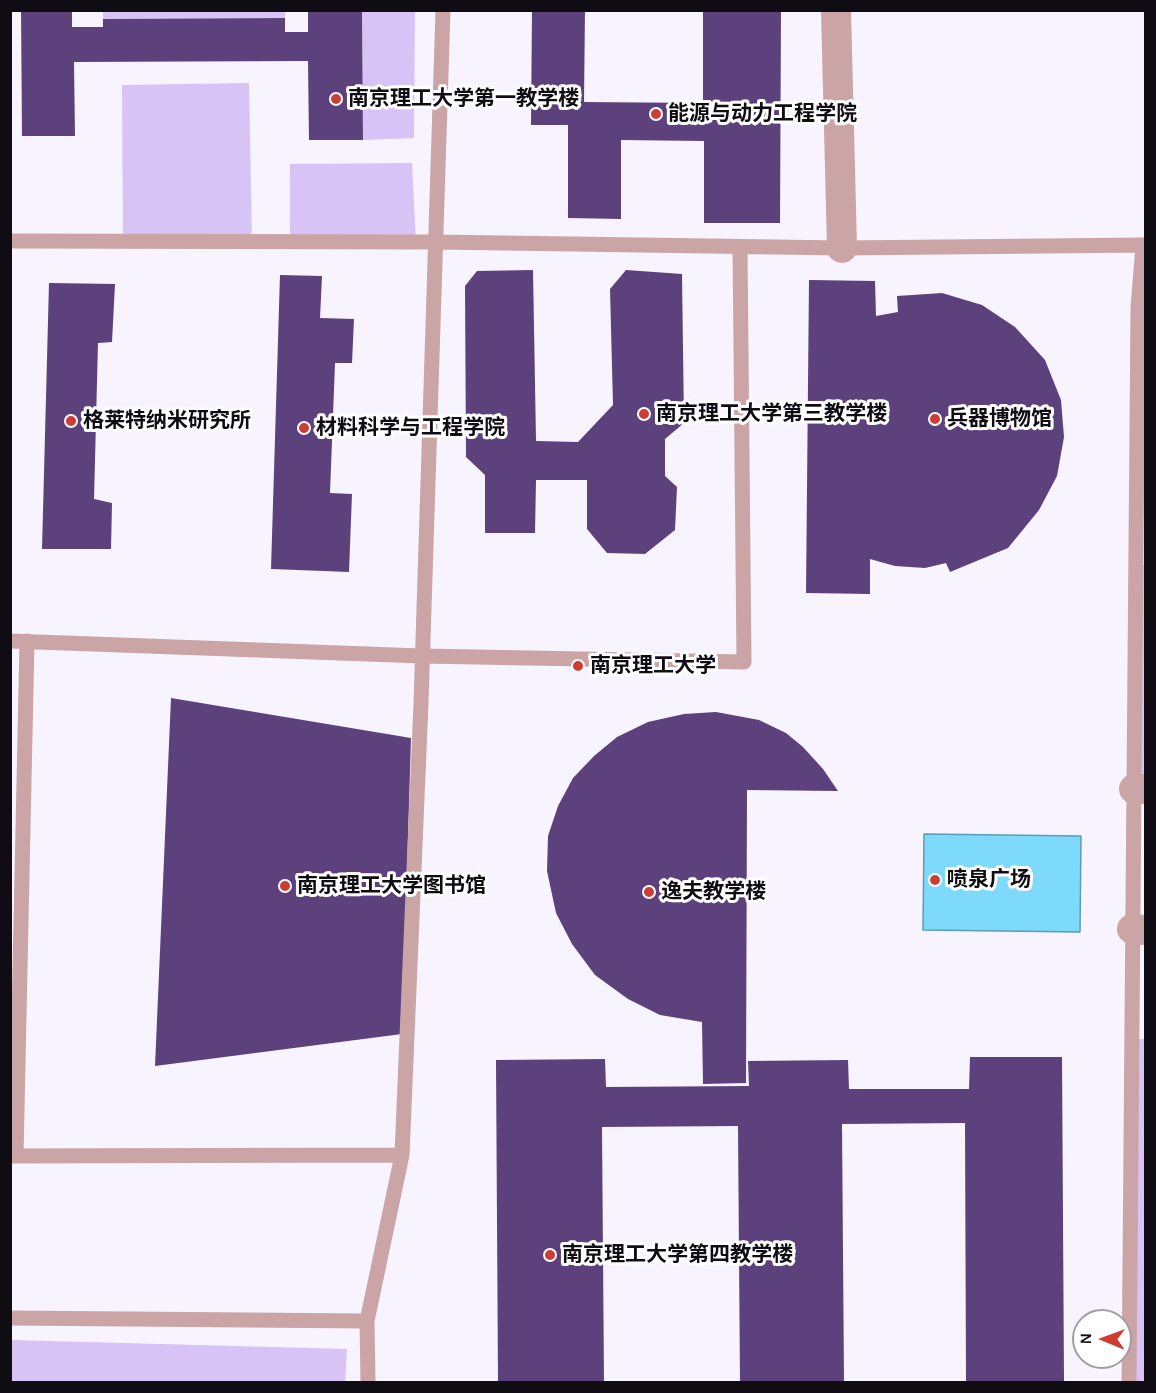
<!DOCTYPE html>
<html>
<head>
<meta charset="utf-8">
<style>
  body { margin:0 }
  #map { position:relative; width:1156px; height:1393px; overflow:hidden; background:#f7f3ff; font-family:Karla,sans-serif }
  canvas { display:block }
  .frame { position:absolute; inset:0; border:12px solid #0f0d13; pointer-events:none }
  .north { position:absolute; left:1072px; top:1309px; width:60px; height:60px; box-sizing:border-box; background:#fff; border:2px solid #9f9ea1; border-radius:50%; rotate:271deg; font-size:16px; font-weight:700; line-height:24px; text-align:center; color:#0f0d13 }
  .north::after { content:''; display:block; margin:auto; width:21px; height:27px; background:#cc3e34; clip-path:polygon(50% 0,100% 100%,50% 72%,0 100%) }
</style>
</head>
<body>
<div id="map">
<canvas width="1156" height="1393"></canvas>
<div class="frame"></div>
<div class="north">N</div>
</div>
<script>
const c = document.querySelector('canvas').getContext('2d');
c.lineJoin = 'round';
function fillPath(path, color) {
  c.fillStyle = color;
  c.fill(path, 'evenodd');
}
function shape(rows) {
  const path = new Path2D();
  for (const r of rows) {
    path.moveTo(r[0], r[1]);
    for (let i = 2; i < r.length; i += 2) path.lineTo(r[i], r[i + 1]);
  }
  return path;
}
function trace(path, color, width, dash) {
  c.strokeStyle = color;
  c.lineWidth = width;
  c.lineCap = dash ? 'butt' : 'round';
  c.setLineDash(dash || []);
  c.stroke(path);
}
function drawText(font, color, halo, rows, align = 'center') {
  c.font = font + ' Karla,"Noto Sans SC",sans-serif';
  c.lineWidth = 6;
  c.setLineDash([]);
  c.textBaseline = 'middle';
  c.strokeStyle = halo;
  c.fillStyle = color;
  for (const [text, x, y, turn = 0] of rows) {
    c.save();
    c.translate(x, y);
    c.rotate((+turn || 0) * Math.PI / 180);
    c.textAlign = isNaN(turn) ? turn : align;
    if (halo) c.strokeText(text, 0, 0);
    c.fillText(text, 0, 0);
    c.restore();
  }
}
fillPath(shape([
  [103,11,285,11,285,18,103,19],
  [362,11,415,11,414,138,363,140],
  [249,83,252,242,123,241,122,85],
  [412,163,416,242,290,242,290,164],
  [1136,565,1145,565,1146,789,1134,789],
  [1132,1039,1146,1039,1146,1382,1129,1382],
  [11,1340,347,1349,345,1382,11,1382]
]), '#d8c3f6');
const water = shape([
  [924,834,1081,836,1080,932,923,930,924,834]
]);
fillPath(water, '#7edafb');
trace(water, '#5d9cb5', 1.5);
fillPath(shape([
  [21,10,72,10,72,27,103,27,103,19,285,18,285,32,308,32,308,10,362,10,363,140,309,140,308,61,74,62,75,136,22,136],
  [532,10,585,10,584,102,703,103,703,10,781,10,780,223,704,223,704,141,621,140,621,219,568,218,568,125,531,125],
  [533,270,536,441,578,442,613,405,610,289,626,270,682,274,684,423,665,439,665,476,677,487,675,530,645,554,607,553,587,529,587,480,536,480,535,533,485,533,485,475,466,457,465,286,477,271],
  [280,275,322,276,320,318,354,319,352,363,335,363,330,493,352,494,349,572,271,569],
  [809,280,875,281,876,316,898,312,897,296,942,293,982,305,1015,327,1045,360,1061,400,1064,437,1057,476,1039,510,1008,548,950,572,946,563,925,568,895,566,870,559,870,594,806,593],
  [49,283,115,284,112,342,98,343,94,499,112,503,111,549,42,549],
  [171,698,411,738,402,1034,155,1066],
  [716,712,759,720,786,733,803,747,823,769,838,791,747,790,746,1083,703,1084,702,1022,660,1015,628,999,595,975,572,944,556,913,547,871,548,836,558,806,573,778,594,756,617,737,648,722,684,714],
  [970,1057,1062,1057,1064,1382,966,1382,965,1123,842,1124,844,1382,740,1382,738,1126,602,1127,604,1382,498,1382,496,1060,605,1059,606,1087,749,1086,748,1061,848,1060,849,1089,969,1089]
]), '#5c417c');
trace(shape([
  [10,241,437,242,842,248,1146,245],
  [10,641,422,656,744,662,740,247],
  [10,1156,402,1155],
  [16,1156,27,641],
  [10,1318,367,1321],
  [368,1382,367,1321,402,1155,421,703,443,10],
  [1129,1382,1138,307,1143,246]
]), '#cba5a5', 15);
trace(shape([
  [836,10,842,248],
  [1134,789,1146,789],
  [1132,929,1146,930]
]), '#cba5a5', 30);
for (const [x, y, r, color] of [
  [336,99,6,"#cc3e34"],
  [656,114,6,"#cc3e34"],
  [644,414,6,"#cc3e34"],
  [935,419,6,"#cc3e34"],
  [71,421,6,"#cc3e34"],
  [304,428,6,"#cc3e34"],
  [578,666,6,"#cc3e34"],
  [935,880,6,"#cc3e34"],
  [285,886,6,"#cc3e34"],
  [649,892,6,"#cc3e34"],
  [550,1255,6,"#cc3e34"]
]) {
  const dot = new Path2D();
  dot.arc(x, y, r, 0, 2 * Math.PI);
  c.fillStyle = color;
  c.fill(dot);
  trace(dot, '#fff', 2);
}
drawText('bold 21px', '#0f0d13', '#fff', [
  ["南京理工大学第一教学楼",348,99],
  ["能源与动力工程学院",668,114],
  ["南京理工大学第三教学楼",656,414],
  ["兵器博物馆",947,419],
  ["格莱特纳米研究所",83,421],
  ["材料科学与工程学院",316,428],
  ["南京理工大学",590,666],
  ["喷泉广场",947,880],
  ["南京理工大学图书馆",297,886],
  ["逸夫教学楼",661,892],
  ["南京理工大学第四教学楼",562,1255]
], 'left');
</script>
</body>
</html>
